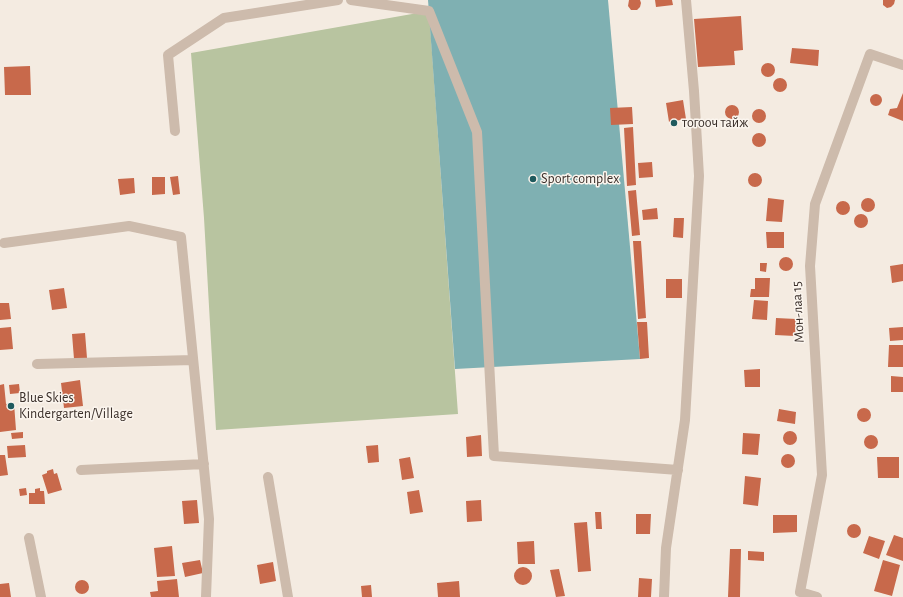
<!DOCTYPE html>
<html>
<head>
<meta charset="utf-8">
<style>
  body { margin:0 }
  canvas { display:block; background:#f4ebe1 }
</style>
</head>
<body>
<canvas width="903" height="597"></canvas>
<script>
const c = document.querySelector('canvas').getContext('2d');
c.lineJoin = 'round';
function fillPath(path, color) {
  c.fillStyle = color;
  c.fill(path, 'evenodd');
}
function shape(rows) {
  const path = new Path2D();
  for (const r of rows) {
    if (r.length === 3) {
      path.moveTo(r[0] + r[2], r[1]);
      path.arc(r[0], r[1], r[2], 0, 2 * Math.PI);
      continue;
    }
    path.moveTo(r[0], r[1]);
    for (let i = 2; i < r.length; i += 2) path.lineTo(r[i], r[i + 1]);
  }
  return path;
}
function trace(path, color, width, dash) {
  c.strokeStyle = color;
  c.lineWidth = width;
  c.lineCap = dash ? 'butt' : 'round';
  c.setLineDash(dash || []);
  c.stroke(path);
}
function drawText(font, color, halo, rows, align = 'center') {
  c.font = font + ' "Alegreya Sans",sans-serif';
  c.lineWidth = 3;
  c.setLineDash([]);
  c.textBaseline = 'middle';
  c.strokeStyle = halo;
  c.fillStyle = color;
  for (const [text, x, y, turn = 0] of rows) {
    c.save();
    c.translate(x, y);
    c.rotate((+turn || 0) * Math.PI / 180);
    c.textAlign = isNaN(turn) ? turn : align;
    if (halo) c.strokeText(text, 0, 0);
    c.fillText(text, 0, 0);
    c.restore();
  }
}
fillPath(shape([
  [429,11,458,414,216,430,204,218,191,53]
]), '#b8c4a0');
fillPath(shape([
  [428,0,608,0,640,359,455,369]
]), '#7fb0b2');
fillPath(shape([
  [629,0,640,0,641,3,640,7,637,10,631,10,628,6],
  [655,0,672,0,673,5,656,7],
  [883,0,895,0,894,4,891,7,887,8,883,5],
  [741,16,743,50,734,51,735,65,698,67,694,19],
  [792,48,819,50,818,66,790,63],
  [768,70,7],
  [30,66,31,95,5,95,4,67],
  [780,85,7],
  [903,93,903,121,888,115,890,109,897,108],
  [876,100,6],
  [683,100,686,119,669,122,666,103],
  [732,112,7],
  [632,107,633,124,611,125,610,108],
  [759,116,7],
  [633,127,636,185,627,186,624,128],
  [759,140,7],
  [652,162,653,177,639,178,638,163],
  [755,180,7],
  [178,176,180,194,173,195,170,177],
  [152,177,165,177,165,194,152,195],
  [134,178,135,193,120,195,118,179],
  [636,190,640,235,632,236,628,191],
  [768,198,784,200,782,222,766,221],
  [868,205,7],
  [843,208,7],
  [657,208,658,219,643,220,642,210],
  [861,221,7],
  [674,218,684,218,683,238,673,237],
  [766,232,784,232,784,248,767,248],
  [633,241,641,241,646,318,638,319],
  [786,264,7],
  [760,263,767,263,766,272,760,271],
  [903,264,903,281,892,283,890,266],
  [755,278,770,278,769,297,750,297,751,289,755,289],
  [666,279,682,279,682,298,666,298],
  [64,288,67,308,52,310,49,290],
  [754,300,768,301,767,320,752,319],
  [0,303,9,303,11,319,0,320],
  [776,318,796,319,795,336,775,335],
  [637,322,647,322,649,358,640,359],
  [11,327,13,349,0,350,0,328],
  [903,327,903,340,890,341,889,328],
  [85,333,87,358,74,359,72,334],
  [889,345,903,345,903,367,888,367],
  [760,369,760,387,745,387,744,370],
  [891,376,903,377,903,392,891,392],
  [80,380,83,406,64,408,61,383],
  [4,384,6,404,14,403,16,430,0,432,0,385],
  [19,384,20,393,10,394,9,385],
  [864,415,7],
  [779,409,796,412,795,424,777,421],
  [790,438,7],
  [23,432,23,438,12,439,11,433],
  [743,433,760,434,758,455,742,454],
  [481,435,482,456,467,457,466,437],
  [871,442,7],
  [25,445,26,457,8,458,7,446],
  [378,445,379,462,368,463,366,446],
  [788,461,7],
  [0,455,5,455,8,475,0,476],
  [410,457,414,478,402,480,399,459],
  [877,457,899,457,899,478,878,478],
  [53,469,54,474,57,473,62,490,48,494,42,475,47,473,47,471],
  [745,476,761,478,758,506,743,504],
  [26,488,27,495,20,496,19,489],
  [40,488,40,491,44,491,45,504,29,504,29,493,35,493,35,489],
  [419,490,423,512,410,514,407,492],
  [197,500,199,523,184,524,182,501],
  [481,500,482,521,467,522,466,501],
  [595,512,601,512,602,529,596,529],
  [636,514,651,514,650,534,636,534],
  [773,515,797,515,797,532,773,533],
  [587,522,591,571,578,572,574,523],
  [854,531,7],
  [894,535,903,538,903,561,886,555],
  [869,536,885,541,879,559,863,553],
  [534,541,535,564,518,564,517,542],
  [172,546,175,576,157,577,154,548],
  [730,549,741,549,740,597,728,597],
  [748,551,764,552,764,561,748,560],
  [200,560,203,573,185,577,182,563],
  [883,560,900,565,892,596,874,591],
  [273,562,276,581,260,584,257,565],
  [523,576,9],
  [559,569,565,596,556,597,550,570],
  [639,578,652,579,651,597,638,597],
  [177,579,179,597,151,597,150,592,158,591,157,581],
  [82,587,7],
  [459,581,460,597,438,597,437,583],
  [9,583,11,597,0,597,0,584],
  [371,585,372,597,362,597,361,586]
]), '#c8694b');
trace(shape([
  [351,0,429,11,477,132,494,456,678,470],
  [175,131,168,55,224,18,338,0],
  [4,243,129,226,181,237,209,519,206,597],
  [37,364,193,360],
  [81,470,204,464],
  [268,477,288,597],
  [29,538,41,597],
  [664,597,666,548,685,420,699,176,694,91,686,0],
  [817,597,800,592,822,475,810,266,815,204,870,54,903,65]
]), '#cdbbac', 10);
for (const [x, y, r, color] of [
  [674,123,4,"#1f5a5e"],
  [533,179,4,"#1f5a5e"],
  [11,406,4,"#1f5a5e"]
]) {
  const dot = new Path2D();
  dot.arc(x, y, r, 0, 2 * Math.PI);
  c.fillStyle = color;
  c.fill(dot);
  trace(dot, '#fbf5ee', 1.5);
}
drawText('14px', '#3b302b', '#fbf5ee', [
  ["тогооч тайж",682,123],
  ["Sport complex",541,179],
  ["Blue Skies",19,398],
  ["Kindergarten/Village",19,414]
], 'left');
drawText('14px', '#3b302b', '#fbf5ee', [
  ["Мон-лаа 15",798,312,-93]
]);
</script>
</body>
</html>
